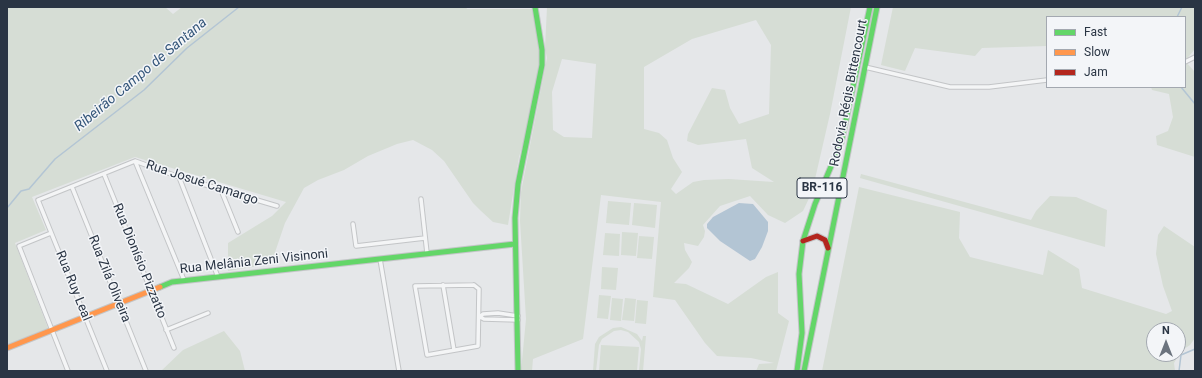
<!DOCTYPE html>
<html>
<head>
<meta charset="utf-8">
<style>
  body { margin:0 }
  #map { position:relative; width:1202px; height:378px; overflow:hidden; background:#e5e7e9; font-family:Roboto,sans-serif }
  canvas { display:block }
  .frame { position:absolute; inset:0; border:8px solid #2a3544; pointer-events:none }
  .legend { position:absolute; left:1046px; top:16px; width:140px; height:72px; box-sizing:border-box; background:#f3f5f8; border:1px solid #a3a8b0; margin:0; padding:5px 7px; list-style:none; font-size:12px; color:#2a3544 }
  .legend li { display:flex; align-items:center; gap:8px; height:20px }
  .legend b { width:20px; border:1px solid #a3a8b0 }
  .north { position:absolute; left:1146px; top:322px; width:40px; height:40px; box-sizing:border-box; background:#f3f5f8; border:1px solid #a3a8b0; border-radius:50%; rotate:0deg; font-size:11px; font-weight:700; line-height:16px; text-align:center; color:#2a3544 }
  .north::after { content:''; display:block; margin:auto; width:14px; height:18px; background:#6b737e; clip-path:polygon(50% 0,100% 100%,50% 72%,0 100%) }
</style>
</head>
<body>
<div id="map">
<canvas width="1202" height="378"></canvas>
<div class="frame"></div>
<ul class="legend">
<li><b style="height:5px;background:#63d668"></b>Fast</li>
<li><b style="height:5px;background:#ff974d"></b>Slow</li>
<li><b style="height:5px;background:#b3261e"></b>Jam</li>
</ul>
<div class="north">N</div>
</div>
<script>
const c = document.querySelector('canvas').getContext('2d');
c.lineJoin = 'round';
function fillPath(path, color) {
  c.fillStyle = color;
  c.fill(path, 'evenodd');
}
function shape(rows) {
  const path = new Path2D();
  for (const r of rows) {
    path.moveTo(r[0], r[1]);
    for (let i = 2; i < r.length; i += 2) path.lineTo(r[i], r[i + 1]);
  }
  return path;
}
function trace(path, color, width, dash) {
  c.strokeStyle = color;
  c.lineWidth = width;
  c.lineCap = dash ? 'butt' : 'round';
  c.setLineDash(dash || []);
  c.stroke(path);
}
function drawText(font, color, halo, rows, align = 'center') {
  c.font = font + ' Roboto,sans-serif';
  c.lineWidth = 3;
  c.setLineDash([]);
  c.textBaseline = 'middle';
  c.strokeStyle = halo;
  c.fillStyle = color;
  for (const [text, x, y, turn = 0] of rows) {
    c.save();
    c.translate(x, y);
    c.rotate((+turn || 0) * Math.PI / 180);
    c.textAlign = isNaN(turn) ? turn : align;
    if (halo) c.strokeText(text, 0, 0);
    c.fillText(text, 0, 0);
    c.restore();
  }
}
fillPath(shape([
  [7,7,165,7,173,14,182,7,466,7,467,9,532,9,541,59,529,124,519,157,508,225,493,222,481,211,473,203,444,161,432,150,413,140,397,144,368,156,344,170,318,180,304,188,285,223,271,264,228,271,228,243,272,216,286,202,135,157,32,197,46,230,15,243,48,328,7,345],
  [547,7,851,7,830,114,812,192,803,211,785,223,768,215,750,196,720,206,703,225,705,231,704,237,698,246,684,243,685,250,692,262,689,268,674,283,686,284,728,304,766,277,778,272,778,313,789,321,776,371,756,371,759,364,774,363,751,358,717,356,705,343,675,300,653,297,661,202,601,195,583,339,533,359,532,371,521,371,526,319,520,221,521,192,547,58,545,48],
  [756,20,771,45,769,114,739,124,730,108,725,90,712,88,688,134,687,141,698,145,746,139,752,168,774,182,729,179,704,180,693,182,676,194,671,189,682,172,673,158,667,140,659,133,644,129,644,67,692,39],
  [562,59,596,64,592,138,564,137,553,130,552,92],
  [893,7,1195,7,1195,49,1185,61,1185,17,1047,17,1047,46,982,48,975,56,915,48,905,71,881,65],
  [1185,61,1195,72,1195,157,1157,145,1156,136,1168,131,1173,117,1169,94,1152,90,1151,87,1185,87],
  [861,174,1031,220,1036,211,1050,196,1076,197,1107,210,1105,247,860,178],
  [859,187,960,212,959,238,970,257,1043,275,1048,250,1079,269,1082,288,1166,314,1172,311,1163,286,1156,254,1158,235,1164,226,1195,247,1195,338,1190,345,1181,351,1174,363,1175,371,822,371],
  [1154,330,1178,330,1178,354,1154,354],
  [608,201,631,203,629,225,606,223],
  [634,203,657,205,655,228,632,225],
  [622,232,638,233,636,256,621,255],
  [605,233,620,234,619,256,603,255],
  [639,236,654,237,652,259,637,258],
  [602,267,618,268,616,290,601,289],
  [599,295,611,296,608,319,597,318],
  [612,298,623,299,621,321,610,320],
  [625,298,636,299,634,321,622,320],
  [637,300,648,301,646,324,635,323],
  [621,327,637,334,642,341,643,336,646,336,643,371,639,371,641,349,639,342,628,332,621,330,614,331,602,339,599,345,596,371,593,371,595,344,599,337,613,328],
  [224,331,240,351,245,371,161,371,183,350],
  [601,345,639,347,637,371,599,371]
]), '#d6ddd5');
fillPath(shape([
  [739,203,753,204,768,222,768,231,762,247,755,259,750,261,720,241,707,228,707,224,713,217]
]), '#b3c5d4');
trace(shape([
  [1177,17,1182,7],
  [1181,87,1195,104],
  [7,208,21,191,29,189,55,159,144,90,187,48,239,7],
  [1179,371,1181,355,1195,349]
]), '#b3c5d4', 1.5);
const street = shape([
  [1185,62,1195,57],
  [865,67,950,87,989,87,1047,80],
  [135,161,184,280],
  [104,174,174,348],
  [179,177,218,277],
  [72,187,146,371],
  [221,190,238,232],
  [421,199,427,253],
  [353,224,356,246,425,238],
  [51,233,19,246,68,371],
  [380,259,399,371],
  [443,285,454,350],
  [474,285,479,289,478,346,427,355,415,286,474,285],
  [480,317,483,314,498,313,518,316],
  [480,317,484,319,518,320],
  [166,330,208,313],
  [107,371,38,200,135,161,179,177,277,206]
]);
const fast = shape([
  [160,287,172,282,515,244],
  [518,371,515,218,518,184,542,65,542,50,535,7],
  [797,371,802,333,799,274,803,241,815,204,841,143,870,7],
  [804,371,877,7]
]);
const slow = shape([
  [7,348,160,287]
]);
const jam = shape([
  [803,241,817,236,825,240,828,248]
]);
trace(street, '#c3c5c7', 5.5);
trace(fast, '#c3c5c7', 7);
trace(slow, '#c3c5c7', 7);
trace(jam, '#c3c5c7', 7);
trace(street, '#f4f5f6', 3.5);
trace(fast, '#63d668', 5);
trace(slow, '#ff974d', 5);
trace(jam, '#b3261e', 5);
for (const [x, y, w] of [
  [822,188,50]
]) {
  const box = new Path2D();
  box.roundRect(x - w / 2, y - 10, w, 20, 3);
  c.fillStyle = '#f3f5f8';
  c.fill(box);
  trace(box, '#2a3544', 1);
}
drawText('bold 12px', '#2a3544', null, [
  ["BR-116",822,188]
]);
drawText('13px', '#2a3544', '#f3f5f8', [
  ["Rodovia Régis Bittencourt",849,93,-79],
  ["Rua Josué Camargo",202,183,18],
  ["Rua Dionísio Pizzatto",139,261,68],
  ["Rua Melânia Zeni Visinoni",254,262,-6],
  ["Rua Zilá Oliveira",109,279,68],
  ["Rua Ruy Leal",73,286,68]
]);
drawText('italic 14px', '#335579', '#f3f5f8', [
  ["Ribeirão Campo de Santana",141,75,-40]
]);
</script>
</body>
</html>
